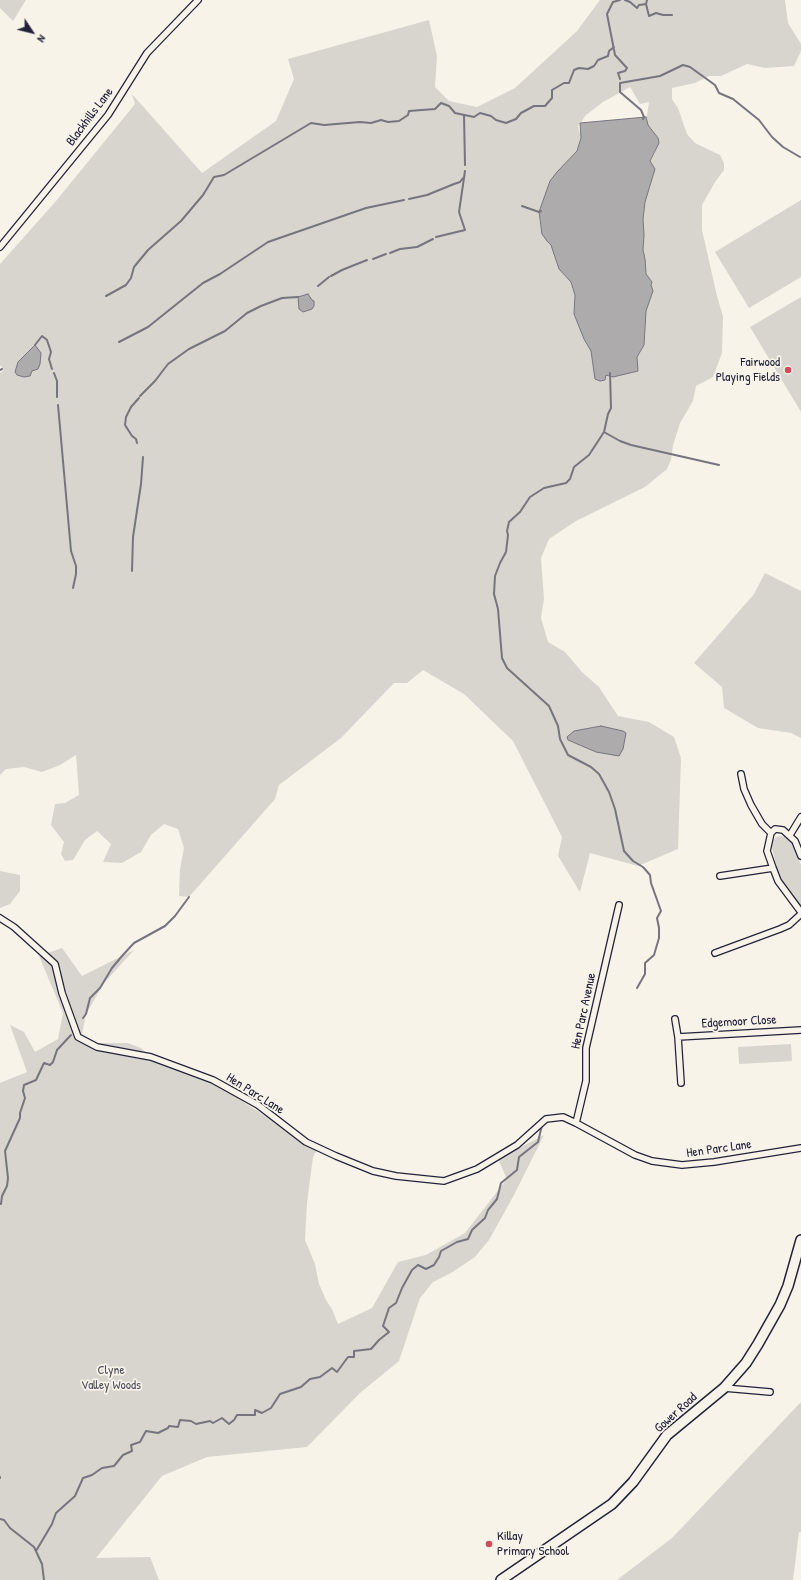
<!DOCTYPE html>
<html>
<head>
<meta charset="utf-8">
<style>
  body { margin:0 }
  #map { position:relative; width:801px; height:1580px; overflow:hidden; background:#f7f3e8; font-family:"Patrick Hand",sans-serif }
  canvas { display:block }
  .north { position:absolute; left:12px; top:12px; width:40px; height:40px; -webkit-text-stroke:3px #f7f3e8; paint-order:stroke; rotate:125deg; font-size:11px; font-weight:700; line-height:16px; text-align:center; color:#22223b }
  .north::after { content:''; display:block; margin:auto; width:14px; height:18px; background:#22223b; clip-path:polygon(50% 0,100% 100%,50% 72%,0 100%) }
</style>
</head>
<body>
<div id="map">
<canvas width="801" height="1580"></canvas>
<div class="north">N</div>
</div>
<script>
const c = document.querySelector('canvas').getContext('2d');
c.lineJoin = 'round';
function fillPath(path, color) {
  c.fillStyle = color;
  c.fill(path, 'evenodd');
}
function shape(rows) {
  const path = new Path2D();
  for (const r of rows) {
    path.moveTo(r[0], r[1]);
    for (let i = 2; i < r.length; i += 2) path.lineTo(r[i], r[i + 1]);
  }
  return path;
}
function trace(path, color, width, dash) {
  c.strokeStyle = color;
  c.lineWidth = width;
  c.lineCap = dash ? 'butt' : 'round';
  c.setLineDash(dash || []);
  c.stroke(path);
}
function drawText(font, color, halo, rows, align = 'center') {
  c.font = font + ' "Patrick Hand",sans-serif';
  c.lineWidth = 3.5;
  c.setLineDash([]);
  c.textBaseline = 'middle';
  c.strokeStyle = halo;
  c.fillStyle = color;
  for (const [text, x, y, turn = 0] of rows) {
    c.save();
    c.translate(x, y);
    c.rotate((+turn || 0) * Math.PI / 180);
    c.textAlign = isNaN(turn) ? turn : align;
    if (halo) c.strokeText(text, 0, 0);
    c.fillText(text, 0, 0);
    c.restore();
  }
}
fillPath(shape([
  [0,0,26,0,13,21,0,8],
  [600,0,785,0,788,23,801,44,801,51,794,66,765,68,747,64,721,76,709,76,695,83,672,88,672,99,678,108,687,134,695,143,720,155,724,163,724,170,715,182,702,205,702,230,717,296,723,316,722,353,713,377,696,386,693,401,680,423,673,445,671,460,667,469,645,487,576,521,549,539,541,558,544,599,541,618,548,642,565,652,582,672,599,687,618,716,649,722,674,737,681,758,678,849,638,866,590,853,580,892,558,856,562,837,513,741,464,694,423,670,407,683,394,683,341,738,279,785,275,799,189,897,179,896,180,869,184,848,178,829,164,824,151,835,141,852,122,863,103,862,111,844,97,831,85,840,73,860,65,861,61,854,64,842,51,825,55,804,65,803,79,795,76,755,60,765,42,772,24,767,6,769,0,775,0,373,4,370,0,365,0,264,56,201,135,104,132,94,202,173,276,121,294,79,288,59,429,20,437,56,435,87,449,101,477,107,515,88,577,31],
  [630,87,640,104,649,102,646,121,648,125,658,138,655,153,650,161,655,169,645,202,643,219,644,235,643,250,645,259,646,274,652,282,651,285,653,291,646,311,644,345,637,357,623,374,613,377,606,375,595,379,591,351,584,339,574,314,575,295,571,282,559,269,551,245,540,225,539,212,545,198,569,159,577,151,581,138,578,126,586,115,603,102],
  [801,200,801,277,749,308,715,252],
  [801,297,801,412,750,327],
  [765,573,801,591,801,738,791,733,758,728,724,708,722,687,694,663,754,594],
  [780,836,786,837,791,841,801,865,801,908,785,886,778,874,772,848,773,841,776,837],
  [0,871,20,875,20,891,10,904,0,908],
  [62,948,82,976,134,950,104,983,86,1014,82,1034,98,1043,128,1043,141,1048,145,1052,121,1049,117,1053,161,1063,222,1088,279,1125,299,1140,317,1150,313,1157,307,1203,305,1240,315,1264,319,1284,326,1300,332,1309,338,1324,372,1308,398,1262,426,1255,465,1233,507,1179,498,1159,544,1135,514,1195,489,1240,475,1257,451,1273,433,1282,420,1298,399,1361,360,1393,307,1447,207,1457,162,1476,96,1558,150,1557,159,1580,0,1580,0,1083,27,1072,10,1025,24,1032,35,1052,58,1039,63,1013,39,956],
  [791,1044,792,1061,739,1064,738,1047],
  [800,1403,801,1403,801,1532,799,1532,793,1580,617,1580,672,1538]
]), '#d8d5cf');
const water = shape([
  [646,117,648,125,658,138,659,143,650,161,655,169,645,202,643,219,644,235,643,250,645,259,646,274,652,282,651,285,653,291,646,311,644,345,637,357,638,371,613,377,606,375,605,380,600,381,595,379,591,351,584,339,574,314,575,295,571,282,559,269,551,245,547,241,542,234,539,212,550,181,557,172,577,151,581,138,580,123,646,117],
  [308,294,312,300,314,301,314,306,312,309,303,312,299,309,298,297,308,294],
  [35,345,41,353,40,364,38,369,32,371,30,376,24,377,17,375,15,372,18,362,35,345],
  [601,726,623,731,626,733,623,749,619,756,596,752,568,740,567,737,574,731,601,726]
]);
fillPath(water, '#aeabad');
trace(water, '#76747f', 1);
trace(shape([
  [625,0,630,2,637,8,639,5,646,4,647,0],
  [646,4,649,16,656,13,663,15,672,15],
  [620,79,618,73,625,71,627,68,615,55,607,14,613,2,620,0],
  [464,115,465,165],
  [643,119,644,117,641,110,620,92,620,83,660,76,683,65,690,67,715,85,719,93,733,99,759,120,772,137,783,147,800,157],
  [409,199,427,195,454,184,460,182,463,178],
  [522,206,539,212,541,211],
  [436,237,465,230,459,212,465,171],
  [390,253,400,249,417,247,433,239],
  [373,259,386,254],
  [331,276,342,270,367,260],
  [318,286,329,277],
  [106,296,126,285,131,278,134,267,148,250,181,221,203,195,214,177,224,175,311,123,324,125,360,122,371,123,381,120,388,122,399,121,408,115,409,111,435,109,441,103,449,106,455,113,474,117,480,113,491,116,496,120,506,123,516,119,521,113,534,106,545,106,552,98,552,90,564,83,569,83,574,70,579,68,588,69,594,66,598,60,608,56,609,51,614,47],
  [119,342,148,327,203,283,220,274,268,242,366,208,404,200],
  [35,345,42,336,47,340,51,352,49,359,52,369],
  [0,370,2,369],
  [54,373,57,381,57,397],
  [610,373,611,408,608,414,604,432,589,455,574,467,570,479,566,483,544,488,530,497,520,512,509,522,507,531,508,535,506,552,500,563,495,576,494,594,498,609,502,658,507,668,549,706,558,726,560,739,568,755,591,767,599,774,609,792,615,809,624,851,633,861,643,867,650,875,651,883,661,911,657,918,659,928,659,938,654,955,645,963,645,974,637,988],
  [140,396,155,381,168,364,189,349,225,331,247,313,261,306,282,298,298,297],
  [58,405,71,551,76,566,76,574,73,588],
  [604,432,620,441,631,445,719,465],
  [137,443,136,439,132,436,125,425,126,417,131,407,139,398],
  [132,571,133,537,141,484,143,457],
  [83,1018,86,1014,90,998,100,988,112,968,122,956,134,943,165,926,175,916,189,897],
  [0,1204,1,1204,2,1196,7,1186,8,1178,5,1151,20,1118,20,1113,25,1098,23,1091,24,1085,36,1080,44,1063,50,1065,53,1062,57,1050,71,1035],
  [0,1477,0,1478],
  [0,1519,4,1520,10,1528,34,1547,42,1564,44,1580],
  [36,1551,52,1524,56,1513,75,1496,83,1478,92,1475,102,1468,114,1466,123,1455,132,1451,131,1445,140,1442,146,1431,158,1433,168,1428,169,1426,178,1427,180,1420,191,1421,196,1424,210,1421,213,1423,222,1418,229,1424,234,1420,237,1415,255,1415,255,1410,262,1413,271,1408,280,1394,301,1387,310,1379,320,1377,332,1368,337,1372,348,1357,354,1357,354,1351,371,1349,379,1340,389,1332,383,1326,389,1308,396,1303,402,1288,412,1270,418,1265,426,1269,434,1265,439,1257,441,1251,457,1242,468,1239,472,1230,485,1218,488,1210,497,1199,501,1183,517,1170,519,1157,538,1142,542,1125]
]), '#76747f', 2);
const street = shape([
  [0,247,108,115,147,53,198,0],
  [741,774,744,789,751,805,762,824,771,833],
  [790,835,801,817],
  [801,856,795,841,783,830,775,829,771,833,767,851,773,868,778,881,801,912],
  [720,876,773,868],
  [0,918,14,927,55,964,62,993,78,1037,97,1047,151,1057,213,1080,258,1105,306,1142,336,1156,373,1171,396,1176,444,1181,477,1169,517,1145,546,1119,563,1117,576,1123,635,1155,652,1161,682,1165,714,1162,801,1148],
  [715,953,780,929,789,925,801,914],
  [675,1019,678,1037,681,1083],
  [678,1037,801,1030],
  [576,1123,586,1081,586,1048,619,905],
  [724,1388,770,1392]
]);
const primary = shape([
  [501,1580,612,1504,633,1482,667,1435,724,1388,746,1363,758,1344,780,1305,788,1286,801,1240]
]);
trace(street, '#22223b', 8);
trace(primary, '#22223b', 12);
trace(street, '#f7f3e8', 5.5);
trace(primary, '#f7f3e8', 9);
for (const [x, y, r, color] of [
  [788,370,4,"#d1495b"],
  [489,1544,4,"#d1495b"]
]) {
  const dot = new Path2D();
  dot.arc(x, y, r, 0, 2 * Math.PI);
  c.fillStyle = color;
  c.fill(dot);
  trace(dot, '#f7f3e8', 1.5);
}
drawText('13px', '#22223b', '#f7f3e8', [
  ["Blackhills Lane",90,117,-53],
  ["Hen Parc Avenue",584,1011,-78],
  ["Edgemoor Close",739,1022,-3],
  ["Hen Parc Lane",255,1094,32],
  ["Hen Parc Lane",719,1149,-8],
  ["Gower Road",676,1413,-42]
]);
drawText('13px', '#22223b', '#f7f3e8', [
  ["Fairwood",780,363],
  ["Playing Fields",780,378],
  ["Killay",497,1537,"left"],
  ["Primary School",497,1552,"left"]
], 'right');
drawText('13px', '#504f60', '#f7f3e8', [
  ["Clyne",111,1371],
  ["Valley Woods",111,1386]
]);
</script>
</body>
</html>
